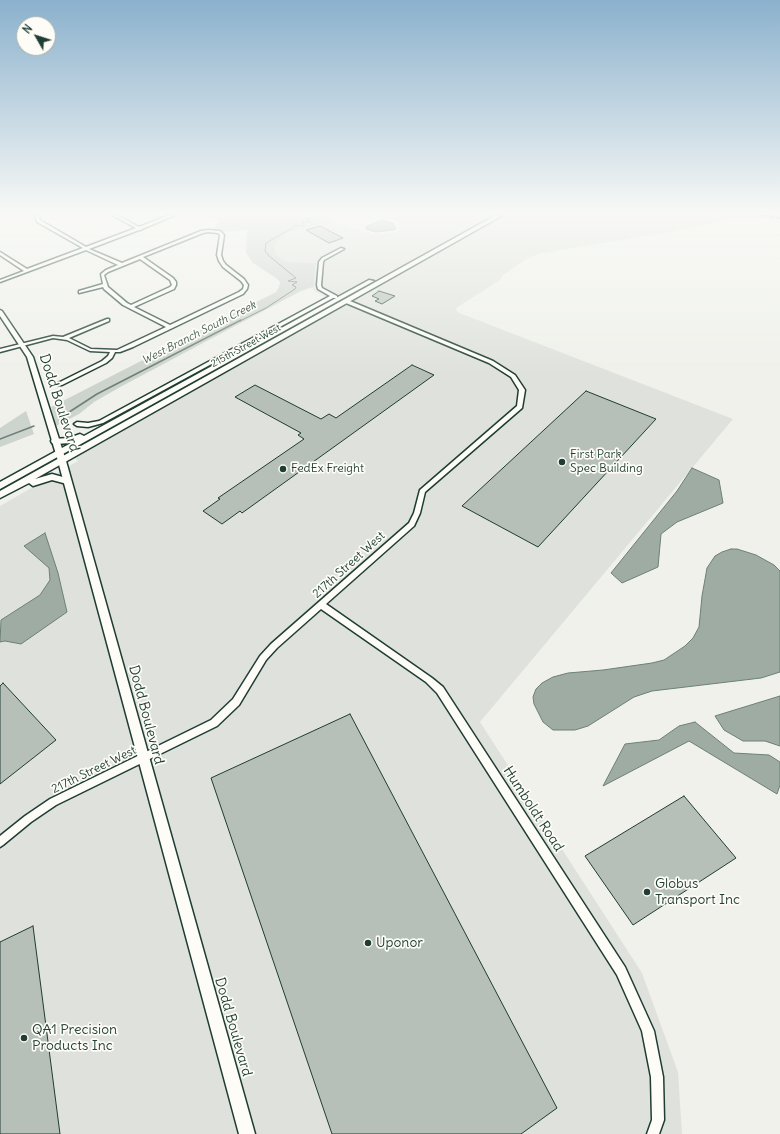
<!DOCTYPE html>
<html>
<head>
<meta charset="utf-8">
<style>
  body { margin:0 }
  #map { position:relative; width:780px; height:1134px; overflow:hidden; background:#f0f1eb; font-family:Delius,sans-serif }
  canvas { display:block }
  .north { position:absolute; left:16px; top:16px; width:40px; height:40px; box-sizing:border-box; background:#fdfcf7; border:1px solid #a4b0a9; border-radius:50%; rotate:309deg; font-size:11px; font-weight:700; line-height:16px; text-align:center; color:#1f3d34 }
  .north::after { content:''; display:block; margin:auto; width:14px; height:18px; background:#1f3d34; clip-path:polygon(50% 0,100% 100%,50% 72%,0 100%) }
</style>
</head>
<body>
<div id="map">
<canvas width="780" height="1134"></canvas>
<div class="north">N</div>
</div>
<script>
const c = document.querySelector('canvas').getContext('2d');
c.lineJoin = 'round';
function fillPath(path, color) {
  c.fillStyle = color;
  c.fill(path, 'evenodd');
}
function shape(rows) {
  const path = new Path2D();
  for (const r of rows) {
    path.moveTo(r[0], r[1]);
    for (let i = 2; i < r.length; i += 2) path.lineTo(r[i], r[i + 1]);
  }
  return path;
}
function trace(path, color, width, dash) {
  c.strokeStyle = color;
  c.lineWidth = width;
  c.lineCap = dash ? 'butt' : 'round';
  c.setLineDash(dash || []);
  c.stroke(path);
}
function drawText(font, color, halo, rows, align = 'center') {
  c.font = font + ' Delius,sans-serif';
  c.lineWidth = 3.5;
  c.setLineDash([]);
  c.textBaseline = 'middle';
  c.strokeStyle = halo;
  c.fillStyle = color;
  for (const [text, x, y, turn = 0] of rows) {
    c.save();
    c.translate(x, y);
    c.rotate((+turn || 0) * Math.PI / 180);
    c.textAlign = isNaN(turn) ? turn : align;
    if (halo) c.strokeText(text, 0, 0);
    c.fillText(text, 0, 0);
    c.restore();
  }
}
fillPath(shape([
  [384,215,780,215,780,220,756,218,737,218,687,229,538,254,528,258,503,275,500,280,456,308,457,312,733,419,480,722,642,973,678,1072,682,1134,0,1134,0,506,78,461,63,448,332,300,316,292,312,288,316,263,286,262,275,253,274,244,288,233,331,221,372,234,398,232,400,224,396,220]
]), '#dfe2dc');
fillPath(shape([
  [210,215,335,215,331,221,288,233,275,244,275,253,286,262,316,263,313,287,301,291,122,386,94,402,79,414,56,426,51,407,276,292,279,287,280,282,276,278,253,263,246,253,247,230,222,232,213,230,220,221,208,216],
  [26,411,34,434,0,447,0,428]
]), '#cdd3cd');
const water = shape([
  [382,220,393,223,396,229,394,230,375,232,366,229,367,226,382,220],
  [692,468,719,480,723,503,677,522,661,534,658,567,622,583,611,573,677,491,692,468],
  [45,533,58,573,67,612,21,644,5,641,0,642,1,620,40,595,50,580,49,568,24,546,45,533],
  [731,549,737,549,756,555,774,565,780,571,780,672,761,678,652,691,634,697,588,726,575,730,553,730,543,722,534,704,533,697,536,689,542,683,553,677,568,673,603,670,652,663,664,660,685,646,693,638,699,627,702,596,707,568,715,556,722,552,731,549],
  [780,696,780,746,765,741,743,741,724,730,715,716,780,696],
  [695,722,734,753,769,755,780,762,780,785,777,794,689,741,603,786,625,744,659,740,679,726,695,722]
]);
fillPath(water, '#9faca4');
trace(water, '#6c8077', 1);
trace(shape([
  [240,321,266,308,295,289,296,287,292,285,297,282,288,281,296,278,268,255,265,251,266,243,294,227,294,225,304,226,303,222,311,222,306,219,315,217,312,215]
]), '#6c8077', 1);
trace(shape([
  [60,418,97,394,241,320],
  [0,439,34,426]
]), '#6c8077', 1.5);
const building = shape([
  [320,226,343,238,329,243,306,230,320,226],
  [379,291,395,296,382,304,375,301,379,299,372,296,379,291],
  [412,365,434,375,242,513,240,511,222,524,203,511,220,499,218,498,304,439,298,435,301,433,235,397,255,385,321,419,329,414,336,418,412,365],
  [586,391,656,419,538,547,462,506,586,391],
  [3,683,56,740,0,784,0,686,3,683],
  [350,714,557,1108,521,1134,332,1134,211,778,350,714],
  [684,796,736,858,633,925,585,856,684,796],
  [33,926,60,1134,0,1134,0,942,33,926]
]);
fillPath(building, '#b6bfb8');
trace(building, '#1f3d34', 1);
const street = shape([
  [35,215,39,215,40,220,86,247,136,228,112,215,117,215,139,227,169,215,175,215,142,229,141,230,139,230,89,249,122,263,201,231,208,230,220,231,224,235,221,255,223,261,226,265,244,279,248,285,247,289,243,294,133,347,120,352,115,352,112,358,106,363,62,385,58,385,58,383,102,361,108,356,110,352,90,351,67,340,53,338,0,352,0,349,53,336,63,337,107,319,109,319,109,321,69,338,91,349,117,350,166,327,123,305,104,289,103,287,79,293,79,291,103,284,101,274,106,270,118,265,86,250,0,282,0,280,24,271,0,255,0,252,27,269,83,248,37,222,35,215],
  [208,232,218,233,220,235,217,255,219,261,223,267,241,281,244,285,243,289,239,292,170,325,134,307,174,289,176,285,176,282,173,278,143,257,203,233,208,232],
  [140,259,170,280,172,285,170,287,131,305,127,303,108,287,104,275,108,272,140,259],
  [341,248,344,249,324,260,323,262,321,285,322,288,337,296,337,298,333,298,103,423,88,427,77,426,74,424,77,422,88,423,99,421,330,296,318,289,317,285,319,262,322,258,341,248],
  [346,301,350,301,493,361,515,375,525,390,522,408,425,492,420,513,414,526,326,604,432,678,443,687,625,967,654,1031,663,1077,664,1120,659,1134,647,1134,652,1120,651,1077,642,1031,617,975,437,693,426,682,321,609,277,648,266,660,239,705,217,726,56,805,31,822,3,845,0,847,0,836,25,816,50,799,211,720,233,699,260,656,271,644,409,523,414,513,420,490,517,406,519,390,511,377,489,363,346,303,346,301]
]);
const secondary = shape([
  [0,310,2,311,33,357,66,461,255,1134,239,1134,58,461,27,357,0,316,0,310]
]);
const primary = shape([
  [496,215,503,215,35,479,52,474,70,479,71,481,70,483,67,484,52,480,33,486,29,483,0,498,0,491,496,215],
  [369,280,374,281,0,489,0,482,71,443,55,444,52,443,51,441,52,439,69,438,80,434,84,436,369,280]
]);
trace(street, '#1f3d34', 3);
trace(secondary, '#1f3d34', 3);
trace(primary, '#1f3d34', 3);
fillPath(street, '#fdfcf7');
fillPath(secondary, '#fdfcf7');
fillPath(primary, '#fdfcf7');
const rail = shape([
  [760,215,780,218]
]);
trace(rail, '#1f3d34', 2);
trace(rail, '#fdfcf7', 1, [3.5]);
const sky = c.createLinearGradient(0, 0, 0, 374);
sky.addColorStop(0, '#8bb1cd');
sky.addColorStop(0.57, '#f8f9f6');
sky.addColorStop(1, '#f8f9f600');
c.fillStyle = sky;
c.fillRect(0, 0, 780, 374);
for (const [x, y, r, color] of [
  [562,462,4,"#1f3d34"],
  [283,469,4,"#1f3d34"],
  [647,892,4,"#1f3d34"],
  [368,943,4,"#1f3d34"],
  [24,1038,4,"#1f3d34"]
]) {
  const dot = new Path2D();
  dot.arc(x, y, r, 0, 2 * Math.PI);
  c.fillStyle = color;
  c.fill(dot);
  trace(dot, '#fdfcf7', 1.5);
}
drawText('10px', '#1f3d34', '#fdfcf7', [
  ["215th Street West",246,346,-29]
]);
drawText('italic 11px', '#455e56', '#fdfcf7', [
  ["West Branch South Creek",199,333,-27]
]);
drawText('12px', '#1f3d34', '#fdfcf7', [
  ["First Park",570,455],
  ["Spec Building",570,469],
  ["FedEx Freight",291,469]
], 'left');
drawText('12px', '#1f3d34', '#fdfcf7', [
  ["217th Street West",349,565,-42],
  ["217th Street West",94,770,-26]
]);
drawText('14px', '#1f3d34', '#fdfcf7', [
  ["Dodd Boulevard",59,403,72],
  ["Dodd Boulevard",146,715,75],
  ["Humboldt Road",533,809,57],
  ["Dodd Boulevard",233,1027,74]
]);
drawText('14px', '#1f3d34', '#fdfcf7', [
  ["Globus",655,884],
  ["Transport Inc",655,900],
  ["Uponor",376,943],
  ["QA1 Precision",32,1030],
  ["Products Inc",32,1046]
], 'left');
</script>
</body>
</html>
